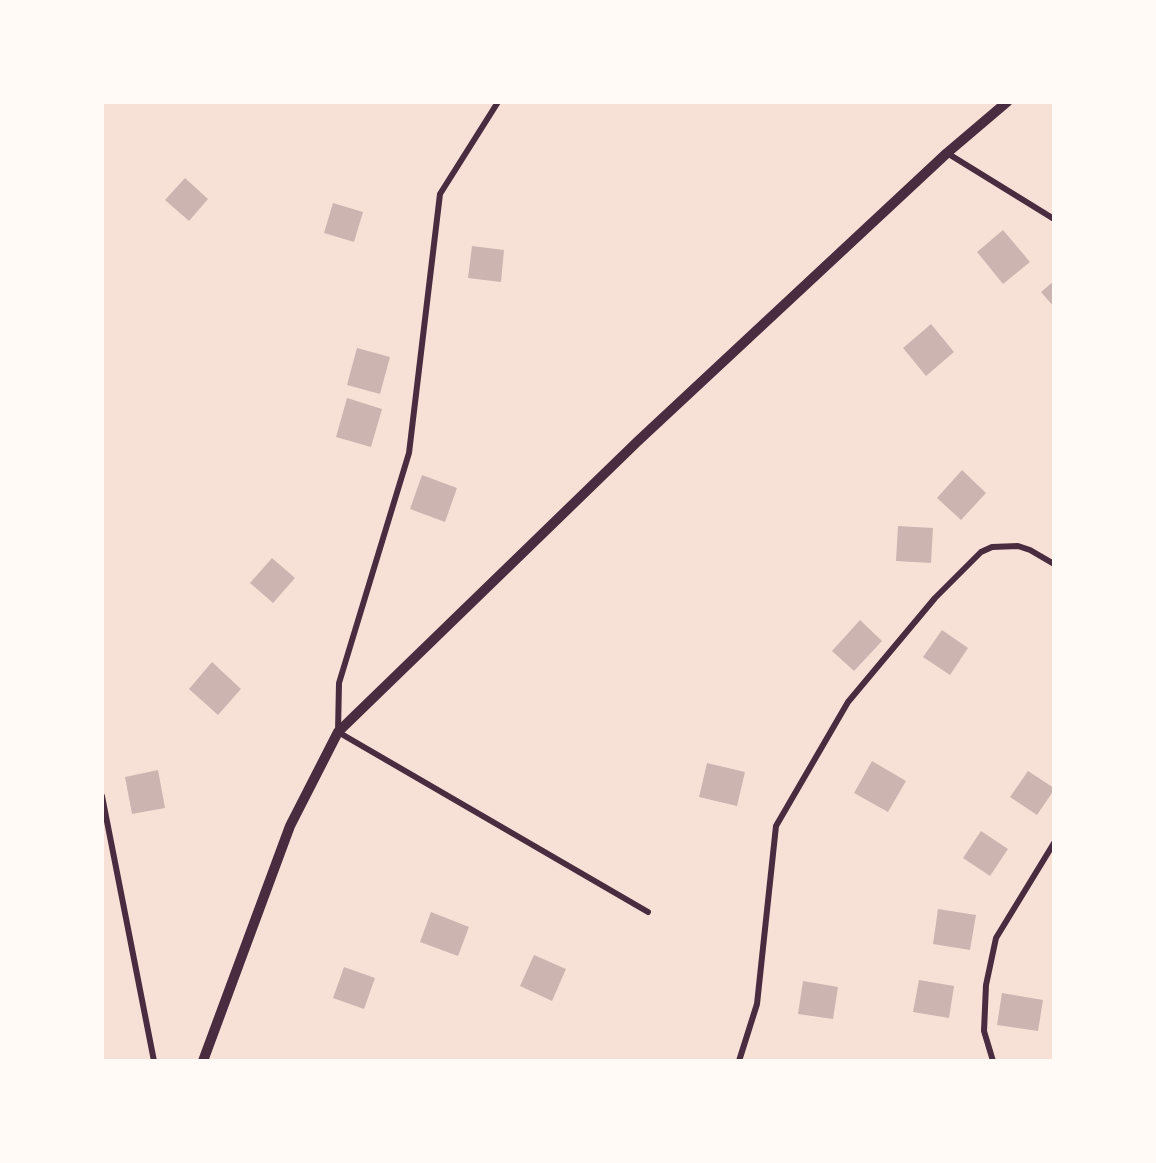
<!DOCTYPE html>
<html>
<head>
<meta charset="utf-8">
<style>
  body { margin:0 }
  #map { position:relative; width:1156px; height:1163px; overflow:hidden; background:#f7e1d7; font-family:Raleway,sans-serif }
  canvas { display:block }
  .frame { position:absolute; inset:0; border:104px solid #fffaf5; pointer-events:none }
</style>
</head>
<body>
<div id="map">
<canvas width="1156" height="1163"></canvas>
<div class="frame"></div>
</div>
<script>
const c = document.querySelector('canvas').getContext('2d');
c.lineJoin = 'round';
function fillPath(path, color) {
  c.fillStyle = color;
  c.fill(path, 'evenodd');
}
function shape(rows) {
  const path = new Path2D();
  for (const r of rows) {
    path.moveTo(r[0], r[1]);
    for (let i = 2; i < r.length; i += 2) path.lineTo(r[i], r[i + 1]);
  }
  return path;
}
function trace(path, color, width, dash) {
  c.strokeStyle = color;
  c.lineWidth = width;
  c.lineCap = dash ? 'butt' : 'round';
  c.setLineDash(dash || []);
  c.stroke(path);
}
fillPath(shape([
  [185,178,208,199,189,221,165,200],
  [333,203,363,212,354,242,324,233],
  [1003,230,1030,262,1003,284,977,252],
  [472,246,504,250,501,282,468,278],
  [1054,281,1054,307,1041,292],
  [931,324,954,352,926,376,903,348],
  [357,348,390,357,380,394,347,385],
  [347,398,382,409,371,447,336,437],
  [962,470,986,493,961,520,937,498],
  [422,475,457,488,445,522,410,509],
  [898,526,933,528,931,563,896,561],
  [272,558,295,578,273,603,250,583],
  [860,620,882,641,854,671,832,651],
  [942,630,968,648,950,675,923,657],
  [212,662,241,689,218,715,189,689],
  [872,761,906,781,888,812,854,793],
  [707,763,745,772,737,806,699,797],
  [158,770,165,808,132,814,125,777],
  [1028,771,1054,788,1054,790,1037,815,1010,797],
  [981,831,1008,849,990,876,963,858],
  [938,909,976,915,970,950,933,944],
  [431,912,469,927,458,956,420,942],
  [534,955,566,969,552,1001,520,986],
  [344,967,375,978,364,1009,333,998],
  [919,980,954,986,949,1018,913,1012],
  [803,981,838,987,833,1019,798,1014],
  [1002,993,1043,1000,1038,1031,997,1025]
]), '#ccb4b1');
trace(shape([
  [498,102,440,194,409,453,339,683,338,732,648,912],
  [947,153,1054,219],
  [102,796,154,1061],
  [739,1061,757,1004,776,826,848,702,935,598,981,552,992,547,1018,546,1030,550,1054,564],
  [993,1061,984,1031,986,985,996,938,1054,843]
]), '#4a2c40', 6);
trace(shape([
  [203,1061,290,826,338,732,638,441,947,153,1007,102]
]), '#4a2c40', 10);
</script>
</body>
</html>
